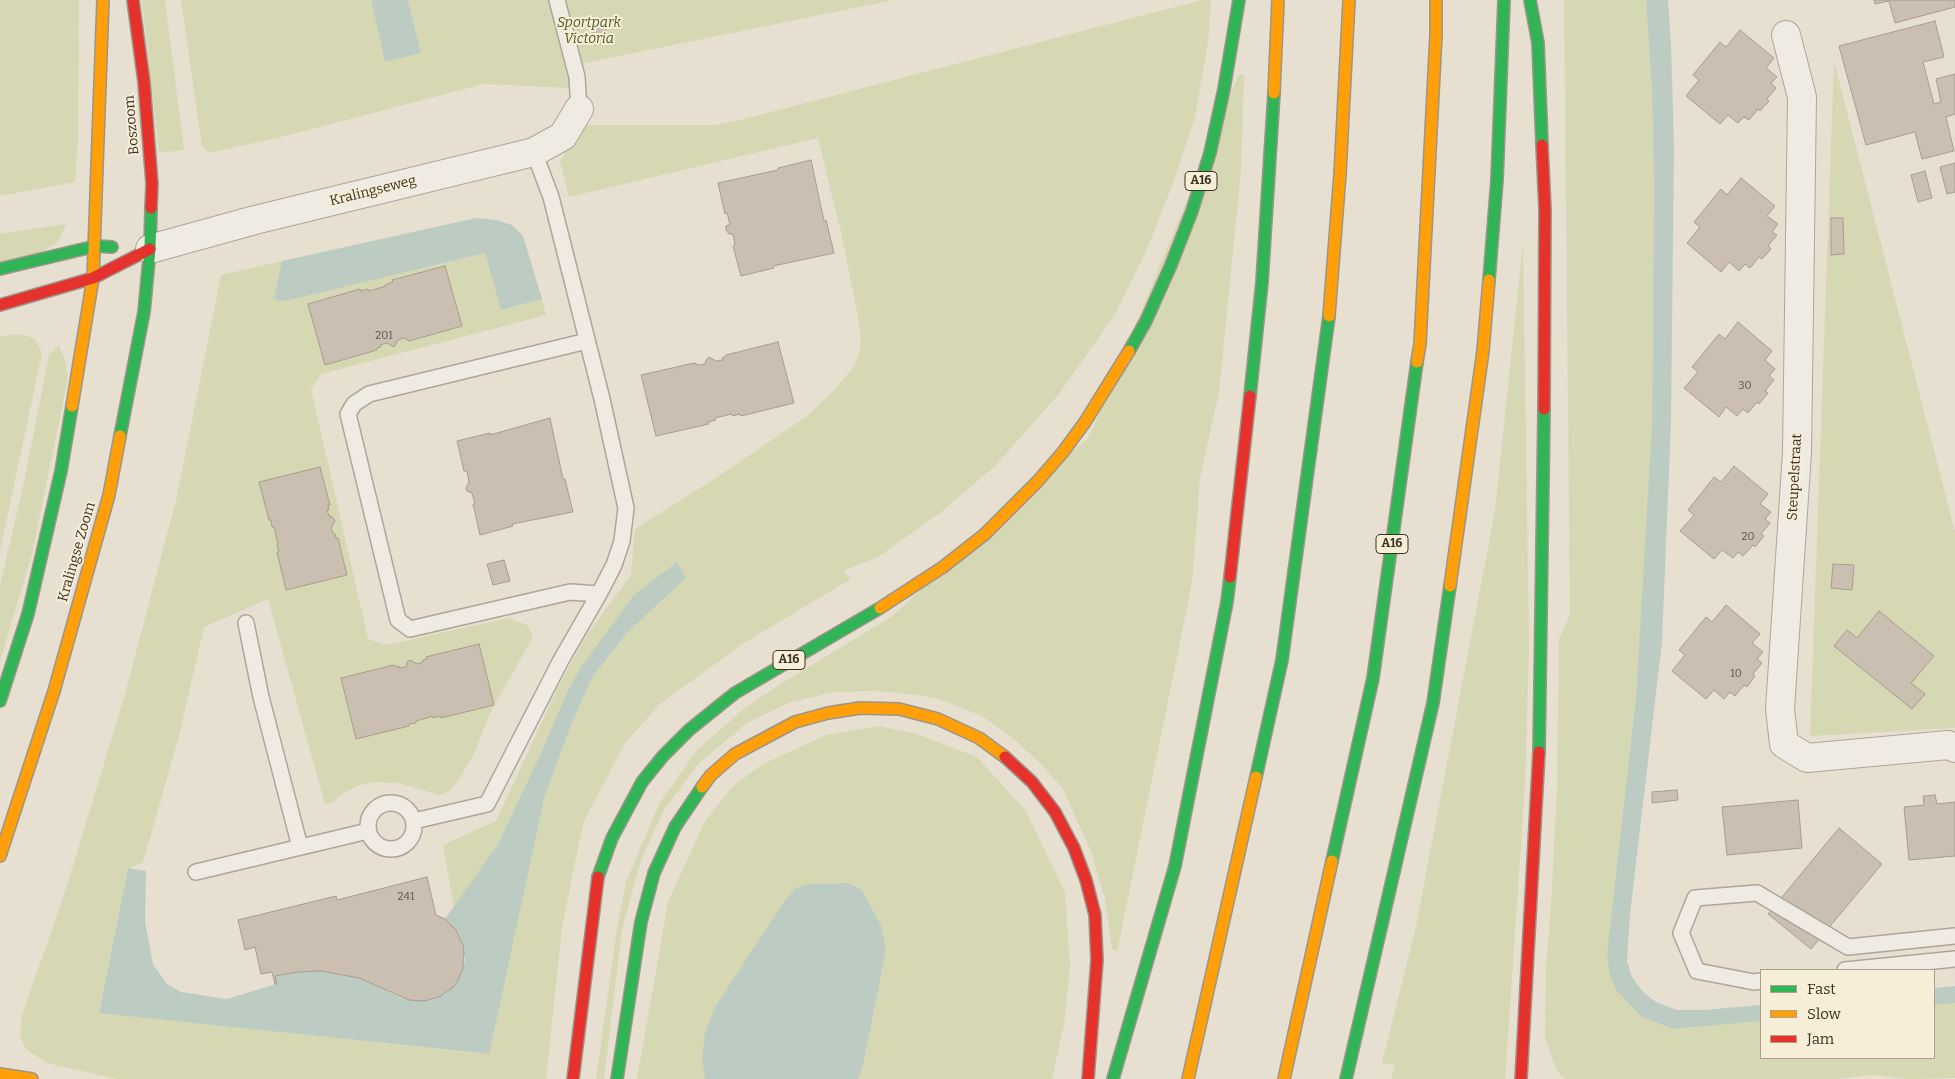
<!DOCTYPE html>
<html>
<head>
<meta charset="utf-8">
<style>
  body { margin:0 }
  #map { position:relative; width:1955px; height:1079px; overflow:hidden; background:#e7e0d1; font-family:Bitter,serif }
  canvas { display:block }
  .legend { position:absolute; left:1760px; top:969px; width:175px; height:90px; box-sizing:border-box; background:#f7eed8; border:1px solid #ada18e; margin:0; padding:6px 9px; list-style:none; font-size:15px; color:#3d2e20 }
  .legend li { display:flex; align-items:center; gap:10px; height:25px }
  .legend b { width:25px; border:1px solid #ada18e }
</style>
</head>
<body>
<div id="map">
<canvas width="1955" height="1079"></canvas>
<ul class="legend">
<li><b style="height:6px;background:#30b455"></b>Fast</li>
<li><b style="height:6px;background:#ff9f0a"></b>Slow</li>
<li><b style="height:6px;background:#e5322d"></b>Jam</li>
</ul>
</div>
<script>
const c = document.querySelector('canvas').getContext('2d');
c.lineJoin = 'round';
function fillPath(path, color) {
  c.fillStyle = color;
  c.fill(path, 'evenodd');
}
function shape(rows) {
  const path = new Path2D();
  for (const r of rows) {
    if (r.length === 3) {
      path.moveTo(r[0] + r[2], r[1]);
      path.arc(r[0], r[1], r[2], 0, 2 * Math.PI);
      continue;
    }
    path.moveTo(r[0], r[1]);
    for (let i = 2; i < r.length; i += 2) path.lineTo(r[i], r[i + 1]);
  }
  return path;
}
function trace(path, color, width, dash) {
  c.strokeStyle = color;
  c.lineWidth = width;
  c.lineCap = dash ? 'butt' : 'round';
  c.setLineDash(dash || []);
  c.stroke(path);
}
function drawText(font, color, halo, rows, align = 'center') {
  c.font = font + ' Bitter,serif';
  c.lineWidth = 4;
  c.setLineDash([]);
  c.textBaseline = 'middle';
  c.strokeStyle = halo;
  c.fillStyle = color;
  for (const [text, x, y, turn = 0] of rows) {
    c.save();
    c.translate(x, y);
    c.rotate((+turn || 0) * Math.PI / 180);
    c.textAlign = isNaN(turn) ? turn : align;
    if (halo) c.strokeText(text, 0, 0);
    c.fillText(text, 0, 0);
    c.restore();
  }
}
fillPath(shape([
  [0,0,79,0,78,138,75,182,0,196],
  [142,0,165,0,184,150,159,153],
  [181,0,371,0,385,62,421,53,408,0,893,0,566,67,570,88,484,84,281,137,209,153,202,147],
  [1202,0,1211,0,1208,42,1195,117,1172,186,1147,249,1114,316,1058,395,995,466,940,513,878,557,843,571,851,579,744,643,660,704,625,743,584,821,575,862,562,928,546,1079,117,1079,47,1063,26,1049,20,1036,22,1015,65,892,124,698,176,500,221,275,282,261,274,298,280,301,485,253,501,310,542,299,546,315,321,374,311,389,368,639,386,645,509,618,527,625,533,637,490,713,475,752,459,779,449,791,440,795,398,783,374,782,357,786,342,794,332,803,325,804,268,599,204,627,180,732,143,863,128,868,99,1012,483,1054,544,799,571,725,593,676,628,632,686,578,581,667,568,690,541,753,498,844,454,908,443,845,496,821,559,685,588,633,631,575,635,529,713,480,807,416,833,391,853,368,859,355,861,344,858,317,842,237,818,138,569,197,560,161,585,125,715,125,740,120],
  [1564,0,1646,0,1652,91,1654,189,1652,426,1648,509,1636,697,1607,953,1674,1029,1761,1021,1761,1058,1934,1058,1934,1005,1955,1003,1955,1078,1909,1079,1874,1075,1834,1079,1565,1079,1557,1071,1545,1038,1546,969,1551,905,1557,787,1559,640,1570,615],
  [1834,61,1955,532,1955,728,1810,736],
  [1239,74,1244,75,1241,170,1219,392,1200,478,1192,583,1117,952,1112,949,1105,899,1091,851,1063,789,1041,764,1015,740,982,716,939,699,918,695,877,691,834,692,788,703,747,723,700,762,664,810,641,860,622,929,604,1079,596,1079,617,928,626,882,659,804,697,750,745,708,779,685,891,617,1089,437],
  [66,224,59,241,33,258,0,268,0,234],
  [1523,242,1529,649,1525,785,1505,1079,1391,1079,1395,1065,1382,1063,1416,926,1495,511],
  [18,334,34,338,42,353,0,551,0,337],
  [59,345,65,361,68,378,32,554,0,661,0,586,24,482,49,355],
  [878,726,917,734,977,757,1025,810,1065,892,1070,967,1064,1024,1052,1079,858,1079,863,1066,886,951,881,925,861,889,848,883,808,884,702,1060,705,1079,637,1079,668,902,704,823,731,788,761,765,826,735]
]), '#d6d7b3');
fillPath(shape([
  [371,0,408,0,421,53,385,62],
  [1646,0,1668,0,1671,44,1674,145,1671,422,1662,642,1630,914,1627,961,1632,977,1643,992,1656,1002,1677,1010,1703,1010,1761,1005,1761,1021,1674,1029,1642,1017,1617,991,1610,976,1607,953,1636,697,1652,426,1654,188,1652,91],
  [476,218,496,220,512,225,523,236,542,299,501,310,485,253,289,300,280,301,274,298,282,261],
  [677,562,686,578,628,632,593,676,571,725,544,799,489,1054,99,1013,128,868,146,871,145,922,153,964,167,984,181,992,227,999,276,984,275,976,298,972,321,971,359,978,402,998,417,1001,432,1000,446,993,457,982,463,968,465,960,463,945,460,937,445,919,498,844,541,753,568,690,581,667,634,595],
  [848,883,861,889,881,925,886,951,863,1066,858,1079,705,1079,702,1060,705,1033,715,1007,784,902,796,888,808,884],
  [1955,986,1955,1003,1934,1005,1934,988]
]), '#bcccc2');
const building = shape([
  [1874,0,1955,0,1955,7,1895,23,1889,1,1875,4,1874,0],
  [1935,21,1944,57,1923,62,1934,104,1941,102,1936,79,1955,74,1955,114,1946,117,1954,151,1922,159,1915,132,1866,145,1839,46,1935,21],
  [604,23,609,41,595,45,591,26,604,23],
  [1740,30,1774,58,1766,68,1777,77,1771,83,1776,88,1767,99,1769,101,1760,111,1758,109,1749,120,1744,117,1738,123,1728,115,1720,124,1686,96,1699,80,1693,75,1720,42,1726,47,1740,30],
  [811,160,824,221,826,220,834,253,773,266,774,268,741,276,733,246,735,245,733,234,729,234,726,230,726,226,730,224,727,213,725,214,718,183,778,170,778,168,811,160],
  [1955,163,1955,192,1947,194,1940,167,1955,163],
  [1925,171,1932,198,1918,202,1911,175,1925,171],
  [1741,178,1775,206,1767,216,1778,224,1772,232,1777,235,1768,246,1771,249,1762,259,1759,257,1750,268,1745,264,1739,271,1729,262,1721,272,1687,243,1700,227,1694,222,1721,189,1727,195,1741,178],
  [1831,218,1843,218,1844,254,1831,255,1831,218],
  [445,266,462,326,409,341,404,338,398,340,394,347,387,343,380,345,381,347,377,348,377,350,325,365,308,304,360,289,361,291,368,289,369,291,386,286,385,285,393,282,392,280,445,266],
  [1738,322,1772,351,1765,360,1775,369,1769,376,1774,380,1765,391,1768,393,1759,404,1757,402,1748,413,1743,409,1737,416,1726,407,1719,417,1684,388,1698,372,1692,367,1719,334,1725,339,1738,322],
  [778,342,794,403,741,416,740,414,733,416,732,414,715,418,716,420,708,422,709,424,656,436,641,375,694,363,699,365,705,364,706,360,709,357,716,361,723,360,722,358,726,356,726,355,778,342],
  [550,418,563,479,565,479,573,512,512,524,513,526,480,535,473,504,475,504,472,493,467,491,466,488,469,482,467,471,464,471,457,441,490,433,490,435,550,418],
  [1734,466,1768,494,1760,504,1771,512,1765,519,1770,523,1761,534,1764,536,1755,547,1753,545,1743,556,1738,552,1733,558,1722,550,1714,559,1680,531,1694,515,1688,510,1714,477,1721,482,1734,466],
  [320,467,330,505,328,505,329,510,327,510,329,516,332,517,335,521,331,528,333,534,335,534,336,538,338,538,347,575,286,590,277,552,279,552,277,544,278,544,274,527,272,527,271,520,269,520,259,482,320,467],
  [504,560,510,581,493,585,487,564,504,560],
  [1833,564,1854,565,1852,590,1831,588,1833,564],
  [1726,605,1760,634,1752,643,1763,652,1757,659,1762,663,1753,674,1755,676,1747,687,1744,685,1735,696,1730,692,1724,699,1714,690,1706,699,1672,671,1685,655,1679,650,1706,617,1712,622,1726,605],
  [1879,611,1934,656,1911,683,1925,694,1912,709,1834,646,1847,630,1857,638,1879,611],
  [479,644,494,705,441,718,441,716,433,718,433,716,416,721,416,723,409,724,409,726,356,739,341,678,394,665,395,667,399,666,399,668,406,667,407,662,410,660,417,664,423,662,423,660,427,659,426,657,479,644],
  [1677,790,1678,800,1652,803,1652,792,1677,790],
  [1935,795,1937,804,1955,802,1955,856,1909,860,1904,807,1924,805,1923,796,1935,795],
  [1798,800,1802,848,1727,855,1722,807,1798,800],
  [1839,828,1882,864,1811,949,1768,914,1839,828],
  [427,877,436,915,445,919,456,930,463,945,464,952,463,968,457,982,452,988,439,997,425,1001,409,1000,359,978,321,971,298,972,275,976,277,984,275,984,272,972,261,974,255,947,245,950,238,920,336,896,337,900,427,877]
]);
fillPath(building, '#cbbfb2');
trace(building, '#a89c90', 1);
const lane = shape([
  [557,0,577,77,579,109],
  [587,341,369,394,354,404,348,414,398,620,410,629,570,592,599,594],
  [246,623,261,697,300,847],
  [391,826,23],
  [414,821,487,804,561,660,599,594,614,565,622,541,626,508,602,399,551,197,534,152],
  [196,872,368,831],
  [1845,970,1955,959],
  [1761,981,1754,982,1697,971,1681,933,1695,898,1757,893,1848,947,1955,936]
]);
const street = shape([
  [1786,35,1802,97,1797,452,1780,709,1784,744,1807,758,1948,745,1955,748],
  [150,249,255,220,534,152,563,136,579,109]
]);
const fast = shape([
  [1530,0,1538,43,1542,145],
  [0,269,96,246,112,247],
  [1489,280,1497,180,1504,0],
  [1129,351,1146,321,1171,265,1192,211,1210,153,1224,89,1239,0],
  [1250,396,1262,282,1274,93],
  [120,436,144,312,150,249,151,208],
  [0,701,28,614,61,471,72,406],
  [1539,752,1544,409],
  [1256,777,1282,660,1329,316],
  [1332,861,1373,678,1417,362],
  [598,877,612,838,642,782,663,756,689,730,735,693,880,608],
  [617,1079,641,922,654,873,675,827,702,787],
  [1113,1079,1175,866,1227,602,1230,577],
  [1346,1079,1433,703,1450,586]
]);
const slow = shape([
  [1274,93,1278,0],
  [1329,316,1340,174,1349,0],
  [1417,362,1420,344,1436,35,1436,0],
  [72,406,93,278,103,0],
  [1450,586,1483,351,1489,280],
  [880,608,943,567,985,534,1037,482,1063,452,1085,422,1129,351],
  [702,787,711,775,735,754,795,722,828,713,860,708,899,709,938,719,979,738,1005,757],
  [0,856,54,691,109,495,120,436],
  [0,1074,32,1079],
  [1188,1079,1256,777],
  [1284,1079,1332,861]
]);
const jam = shape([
  [133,0,144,82,152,184,151,208],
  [1542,145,1545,210,1544,409],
  [0,305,93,278,150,249],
  [1230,577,1250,396],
  [1005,757,1032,782,1055,812,1074,848,1086,880,1095,915,1097,960,1088,1079],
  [573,1079,598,877],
  [1521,1079,1539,752]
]);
trace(lane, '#ada599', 18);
trace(street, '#ada599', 30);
trace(fast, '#9c958a', 14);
trace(slow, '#9c958a', 14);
trace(jam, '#9c958a', 14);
trace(lane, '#efebe3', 15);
trace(street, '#efebe3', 28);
trace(fast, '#30b455', 11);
trace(slow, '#ff9f0a', 11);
trace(jam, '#e5322d', 11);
drawText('11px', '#605244', null, [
  ["201",384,336],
  ["30",1745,386],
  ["20",1748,537],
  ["10",1736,674],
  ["241",406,897]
]);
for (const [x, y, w] of [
  [1201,181,32],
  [1392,544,32],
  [789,660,32]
]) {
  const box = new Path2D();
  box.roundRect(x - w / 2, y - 9.5, w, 19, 4);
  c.fillStyle = '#f7eed8';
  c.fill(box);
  trace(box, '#3d2e20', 1);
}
drawText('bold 12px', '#3d2e20', null, [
  ["A16",1201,181],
  ["A16",1392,544],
  ["A16",789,660]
]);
drawText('italic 14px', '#4d5a26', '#f7eed8', [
  ["Sportpark",589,23],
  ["Victoria",589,39]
]);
drawText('14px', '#3d2e20', '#f7eed8', [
  ["Boszoom",132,125,-95],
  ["Kralingseweg",373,191,-14],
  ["Steupelstraat",1795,477,-87],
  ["Kralingse Zoom",77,552,-74]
]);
</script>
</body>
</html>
